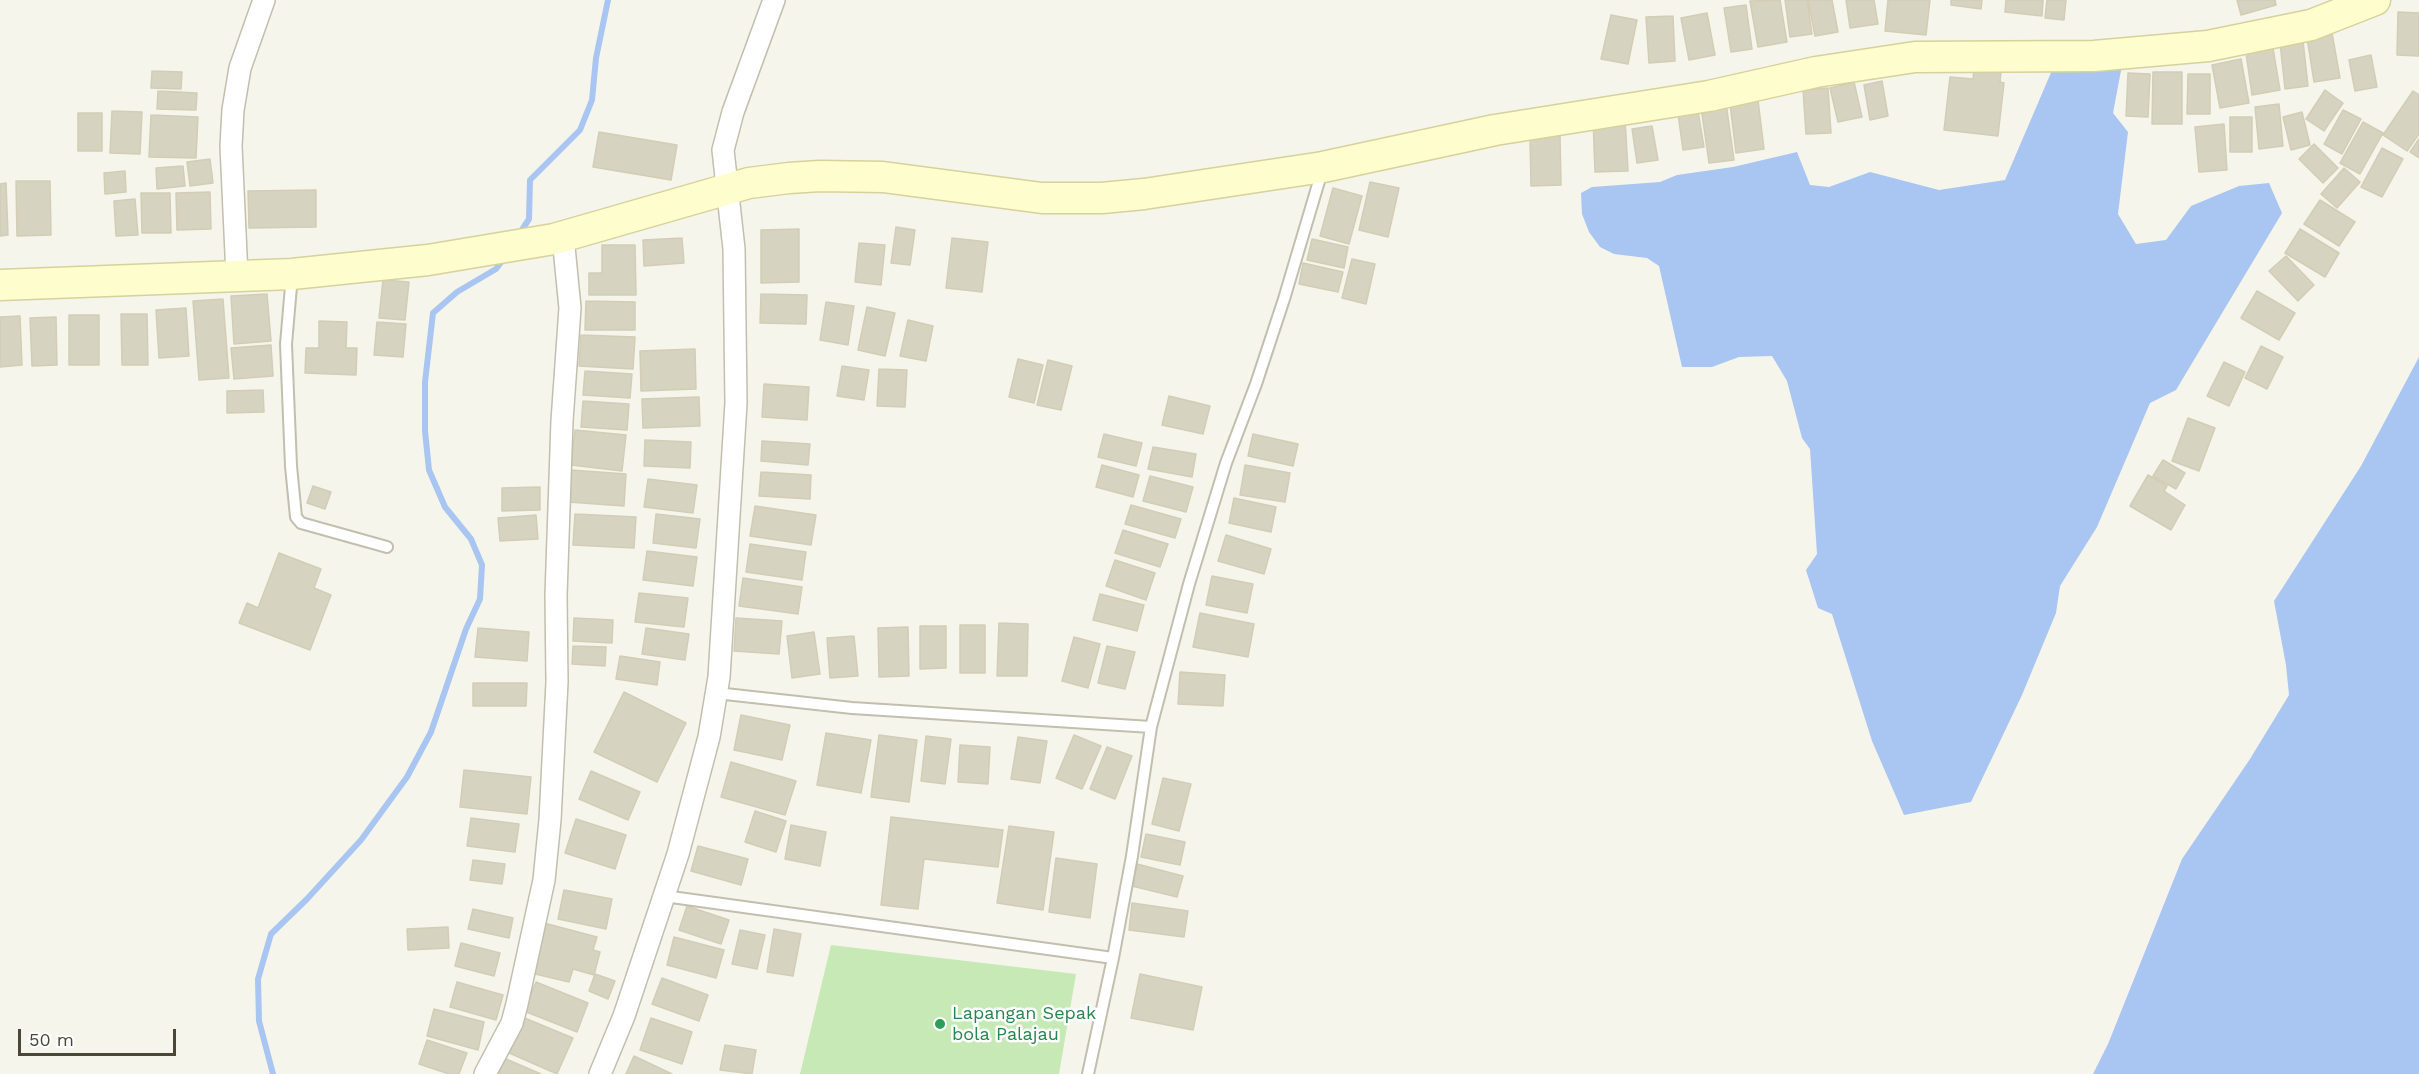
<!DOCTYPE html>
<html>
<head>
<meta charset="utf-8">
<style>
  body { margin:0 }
  #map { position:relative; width:2419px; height:1074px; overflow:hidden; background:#f6f5eb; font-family:"Work Sans",sans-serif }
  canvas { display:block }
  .scale { position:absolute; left:18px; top:1029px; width:158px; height:27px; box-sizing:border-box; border:3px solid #4a4739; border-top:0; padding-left:8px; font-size:18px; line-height:21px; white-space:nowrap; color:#4a4739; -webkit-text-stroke:4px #fff; paint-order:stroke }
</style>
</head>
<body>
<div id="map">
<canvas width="2419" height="1074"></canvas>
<div class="scale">50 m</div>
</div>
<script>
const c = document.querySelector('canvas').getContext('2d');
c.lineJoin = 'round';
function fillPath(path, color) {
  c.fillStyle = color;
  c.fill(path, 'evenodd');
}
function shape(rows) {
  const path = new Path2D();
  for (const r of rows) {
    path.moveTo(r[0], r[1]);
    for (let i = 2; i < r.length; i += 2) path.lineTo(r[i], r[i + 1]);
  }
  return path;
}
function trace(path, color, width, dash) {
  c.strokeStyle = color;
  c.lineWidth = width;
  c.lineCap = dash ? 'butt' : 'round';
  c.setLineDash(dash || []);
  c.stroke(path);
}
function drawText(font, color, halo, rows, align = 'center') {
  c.font = font + ' "Work Sans",sans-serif';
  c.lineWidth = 5;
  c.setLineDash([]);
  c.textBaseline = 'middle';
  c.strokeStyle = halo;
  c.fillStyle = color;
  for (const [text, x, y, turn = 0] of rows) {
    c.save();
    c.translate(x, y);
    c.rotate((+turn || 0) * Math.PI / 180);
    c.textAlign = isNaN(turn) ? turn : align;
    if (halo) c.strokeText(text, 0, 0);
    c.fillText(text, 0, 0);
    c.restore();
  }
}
fillPath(shape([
  [831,945,1076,974,1059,1074,800,1074]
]), '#c7e9b5');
fillPath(shape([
  [2123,60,2113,113,2128,132,2118,214,2136,244,2166,240,2191,206,2239,186,2269,183,2282,213,2176,390,2150,403,2097,527,2060,586,2056,613,2022,695,1971,802,1904,815,1872,741,1832,614,1818,608,1806,570,1817,554,1810,449,1802,438,1787,381,1772,356,1739,357,1712,367,1682,367,1659,266,1647,258,1614,254,1600,247,1589,232,1582,214,1581,193,1592,187,1660,182,1677,175,1733,167,1797,152,1810,185,1829,187,1870,172,1939,190,2005,180,2056,61],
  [2419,357,2419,1074,2093,1074,2108,1044,2182,859,2250,759,2289,695,2286,665,2274,601,2361,466]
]), '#a9c5f1');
trace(shape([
  [518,236,529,219,530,180,580,130,592,100,596,58,608,0],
  [273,1074,259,1021,258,979,271,934,307,899,361,840,407,777,431,732,466,629,480,599,482,565,471,539,445,507,429,470,425,431,425,382,433,313,457,292,496,269,505,257]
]), '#a9c5f1', 6);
const building = shape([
  [1780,0,1787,42,1758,47,1750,1,1780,0],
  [1785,0,1807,0,1812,34,1790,37,1785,0],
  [1808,0,1832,0,1838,32,1815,36,1808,0],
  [1846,0,1874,0,1878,24,1850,28,1846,0],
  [1888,0,1930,0,1926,35,1885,31,1888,0],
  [1951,0,1982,0,1981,9,1951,5,1951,0],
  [2006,0,2043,0,2042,16,2005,12,2006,0],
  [2047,0,2066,0,2064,20,2045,18,2047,0],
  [2237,0,2275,0,2276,5,2241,15,2237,0],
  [1746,5,1752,49,1731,52,1724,8,1746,5],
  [2398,12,2419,13,2419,56,2397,55,2398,12],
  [1707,13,1715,55,1689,60,1681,18,1707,13],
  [1611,15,1637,20,1628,64,1601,59,1611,15],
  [1673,16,1675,61,1649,63,1646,17,1673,16],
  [2332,33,2340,78,2314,82,2307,38,2332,33],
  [2303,41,2308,86,2285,89,2280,43,2303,41],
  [2273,48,2280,90,2252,95,2246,53,2273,48],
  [2371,55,2377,87,2355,91,2349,60,2371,55],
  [2241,59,2249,103,2220,108,2212,65,2241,59],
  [1974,69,2001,72,2000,82,2004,83,1998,136,1944,130,1950,77,1973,79,1974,69],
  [152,71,182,72,181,89,151,88,152,71],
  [2153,72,2182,72,2182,124,2152,124,2153,72],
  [2128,73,2150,74,2148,117,2126,116,2128,73],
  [2188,74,2210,74,2210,114,2187,114,2188,74],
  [1882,81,1888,116,1870,120,1864,85,1882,81],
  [1854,82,1862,117,1838,122,1830,88,1854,82],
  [1828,88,1831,133,1806,134,1803,90,1828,88],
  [2325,90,2343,103,2324,131,2306,119,2325,90],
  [158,91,197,93,196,110,157,109,158,91],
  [2413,91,2419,95,2419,134,2407,151,2383,135,2413,91],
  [1758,100,1764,149,1736,153,1730,104,1758,100],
  [1726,103,1734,160,1709,163,1701,107,1726,103],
  [2279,104,2283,146,2259,149,2255,107,2279,104],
  [2343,110,2361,119,2342,154,2324,144,2343,110],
  [112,111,142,112,140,154,110,153,112,111],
  [1698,111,1704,147,1683,150,1678,114,1698,111],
  [2302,112,2310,145,2291,150,2283,117,2302,112],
  [78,113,102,113,102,151,78,151,78,113],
  [151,115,198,117,196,158,149,157,151,115],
  [2230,117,2252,117,2252,152,2230,152,2230,117],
  [1625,118,1628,171,1595,172,1593,119,1625,118],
  [2363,122,2383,133,2360,174,2340,163,2363,122],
  [2224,124,2227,170,2199,172,2195,127,2224,124],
  [1652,126,1658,160,1637,163,1632,129,1652,126],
  [599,132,677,145,671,180,593,167,599,132],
  [1560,136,1561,185,1531,186,1530,137,1560,136],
  [2419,139,2419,158,2410,152,2419,139],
  [2314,144,2338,168,2323,183,2299,159,2314,144],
  [2382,148,2403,159,2382,197,2361,187,2382,148],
  [210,159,213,183,190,186,187,162,210,159],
  [183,166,185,186,157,189,156,168,183,166],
  [2344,168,2360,182,2337,208,2321,194,2344,168],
  [125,171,126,192,105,194,104,173,125,171],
  [16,181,50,181,51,235,17,236,16,181],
  [1370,182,1399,188,1388,237,1359,230,1370,182],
  [6,183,8,235,0,236,0,184,6,183],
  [1333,188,1362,196,1349,244,1320,236,1333,188],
  [316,190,316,227,249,228,248,191,316,190],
  [210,192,211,229,177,230,176,193,210,192],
  [141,193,170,193,171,233,142,233,141,193],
  [135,199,138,235,116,236,114,201,135,199],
  [2320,200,2355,222,2339,246,2304,224,2320,200],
  [896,227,915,230,910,265,891,263,896,227],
  [799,229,799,282,761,283,761,230,799,229],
  [2300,229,2339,253,2325,277,2285,253,2300,229],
  [682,238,684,263,644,266,643,240,682,238],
  [952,238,988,242,982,292,946,288,952,238],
  [1312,239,1348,247,1344,268,1307,260,1312,239],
  [859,243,885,245,881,285,855,282,859,243],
  [602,245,635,245,636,295,589,295,589,273,602,273,602,245],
  [2286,256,2314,285,2298,301,2269,271,2286,256],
  [1352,259,1375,264,1366,304,1342,298,1352,259],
  [1303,263,1343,272,1338,292,1299,284,1303,263],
  [383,280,409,282,405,320,379,318,383,280],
  [2257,291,2295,313,2279,340,2241,318,2257,291],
  [267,294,271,341,234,344,231,296,267,294],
  [761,294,807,295,806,324,760,323,761,294],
  [223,299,229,378,199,380,193,301,223,299],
  [586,301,635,302,635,330,585,330,586,301],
  [826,302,854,306,848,345,820,340,826,302],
  [867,307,895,313,885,356,858,350,867,307],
  [186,308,189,356,159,358,156,310,186,308],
  [121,314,147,314,148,365,122,365,121,314],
  [69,315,99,315,99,365,69,365,69,315],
  [20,316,22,365,0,367,0,317,20,316],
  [56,317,57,365,32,366,30,318,56,317],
  [908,320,933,326,926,361,900,356,908,320],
  [319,321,347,322,346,348,357,348,356,375,305,373,306,348,319,348,319,321],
  [377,322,406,324,403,357,374,355,377,322],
  [581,335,635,337,633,369,579,366,581,335],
  [271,345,273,376,234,379,231,348,271,345],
  [2261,346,2283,357,2267,389,2245,378,2261,346],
  [695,349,696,389,641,391,640,351,695,349],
  [1018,359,1043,365,1034,403,1009,397,1018,359],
  [1048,360,1072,366,1061,410,1037,405,1048,360],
  [2224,362,2245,372,2229,406,2207,396,2224,362],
  [842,366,869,370,864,400,837,396,842,366],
  [879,369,907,370,905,407,877,406,879,369],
  [585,371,632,374,630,398,583,395,585,371],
  [764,384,809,387,807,420,762,417,764,384],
  [263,390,264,412,227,413,227,391,263,390],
  [1169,396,1210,406,1203,434,1162,425,1169,396],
  [699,397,700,426,643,428,642,399,699,397],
  [583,401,629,404,627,430,581,427,583,401],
  [2188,418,2215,428,2199,471,2172,461,2188,418],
  [575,430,626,435,622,471,571,465,575,430],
  [1104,434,1142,443,1136,466,1098,457,1104,434],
  [1253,434,1298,444,1293,466,1248,456,1253,434],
  [645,440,691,442,690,468,644,466,645,440],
  [762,441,810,444,808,465,761,461,762,441],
  [1153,447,1196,454,1192,477,1148,469,1153,447],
  [2163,460,2185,473,2176,489,2153,476,2163,460],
  [1102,465,1139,475,1133,497,1096,487,1102,465],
  [1245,465,1290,473,1285,502,1240,495,1245,465],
  [571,470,626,474,624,506,568,502,571,470],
  [761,472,811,475,810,499,759,496,761,472],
  [2148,475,2167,486,2164,491,2185,505,2171,530,2130,506,2148,475],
  [1150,476,1193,487,1186,512,1143,501,1150,476],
  [648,479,697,485,693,513,644,507,648,479],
  [313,486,331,492,325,509,307,503,313,486],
  [540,487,540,510,502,511,502,488,540,487],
  [1234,498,1276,507,1271,532,1229,523,1234,498],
  [1131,505,1181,519,1175,538,1125,524,1131,505],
  [755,506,816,515,811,545,750,536,755,506],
  [575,514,636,517,634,548,573,545,575,514],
  [656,514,700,519,696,548,653,543,656,514],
  [536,515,538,539,500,541,498,518,536,515],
  [1123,530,1168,544,1160,567,1115,553,1123,530],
  [1226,535,1271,549,1264,574,1218,561,1226,535],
  [750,544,806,552,802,580,746,572,750,544],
  [647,551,697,557,693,586,643,580,647,551],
  [279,553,321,569,314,588,331,595,310,650,239,623,247,603,258,608,279,553],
  [1115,560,1155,573,1146,600,1106,586,1115,560],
  [1212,576,1253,584,1247,613,1206,605,1212,576],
  [743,578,802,587,798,614,739,606,743,578],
  [639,593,688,598,684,627,635,622,639,593],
  [1100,594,1144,605,1137,631,1093,620,1100,594],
  [1200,613,1254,624,1248,657,1193,647,1200,613],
  [574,618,613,620,612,643,573,641,574,618],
  [736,618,782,621,779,654,734,651,736,618],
  [999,623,1028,624,1027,676,997,676,999,623],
  [960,625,985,625,985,673,960,673,960,625],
  [920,626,946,626,946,668,920,669,920,626],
  [908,627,909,676,879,677,878,628,908,627],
  [478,628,529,632,527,661,475,657,478,628],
  [646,628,689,634,685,660,642,654,646,628],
  [814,632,820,674,792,678,787,636,814,632],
  [854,636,858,676,830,678,827,638,854,636],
  [1074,637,1100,644,1088,688,1062,681,1074,637],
  [573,646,606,647,605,666,572,664,573,646],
  [1107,646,1135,652,1125,689,1098,683,1107,646],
  [620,656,660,662,657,685,616,679,620,656],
  [1180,672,1225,675,1223,706,1178,704,1180,672],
  [473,683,527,683,526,706,473,706,473,683],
  [624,692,686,723,657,782,594,752,624,692],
  [741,715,790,725,782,760,734,750,741,715],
  [826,733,871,740,861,793,817,785,826,733],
  [879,735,917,740,909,802,871,797,879,735],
  [1074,735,1101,746,1082,789,1056,778,1074,735],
  [926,736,951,739,945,784,921,781,926,736],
  [1018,737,1047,741,1040,783,1011,779,1018,737],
  [960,745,990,747,988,784,958,782,960,745],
  [1107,747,1132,756,1115,799,1090,789,1107,747],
  [731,762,796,781,785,815,721,797,731,762],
  [464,770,531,777,527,814,460,807,464,770],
  [591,771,640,792,628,820,579,799,591,771],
  [1163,778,1191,784,1179,831,1152,824,1163,778],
  [755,811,786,821,776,852,745,842,755,811],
  [891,817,1003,830,998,867,924,859,918,909,881,905,891,817],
  [471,818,519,824,515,852,467,846,471,818],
  [576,819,626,835,615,869,565,853,576,819],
  [791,825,826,832,820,866,785,859,791,825],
  [1009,826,1054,832,1043,910,997,903,1009,826],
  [1146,834,1185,842,1180,865,1141,857,1146,834],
  [698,846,748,859,741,885,691,871,698,846],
  [1056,858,1097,864,1090,918,1049,912,1056,858],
  [473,860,505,864,502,884,470,880,473,860],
  [1137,864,1183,876,1177,897,1132,886,1137,864],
  [564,890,612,899,606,929,558,919,564,890],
  [1132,903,1188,911,1184,937,1129,930,1132,903],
  [687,906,729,920,721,944,679,930,687,906],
  [473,909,513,918,509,938,468,929,473,909],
  [544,923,597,937,593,950,600,952,594,975,573,969,569,982,531,973,544,923],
  [448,927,449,948,408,950,407,929,448,927],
  [774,929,801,934,793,976,767,972,774,929],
  [740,930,765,935,757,969,732,964,740,930],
  [674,937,724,950,716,978,667,965,674,937],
  [461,943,500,953,494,976,455,966,461,943],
  [595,974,615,981,608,999,589,991,595,974],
  [1140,974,1202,987,1193,1030,1131,1018,1140,974],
  [662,978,708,995,699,1021,652,1004,662,978],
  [457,982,503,995,496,1020,450,1007,457,982],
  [536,982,588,1003,577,1032,524,1011,536,982],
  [434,1009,484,1022,478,1050,427,1036,434,1009],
  [522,1017,573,1038,557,1074,507,1052,522,1017],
  [651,1018,692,1032,682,1064,640,1050,651,1018],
  [427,1040,467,1053,459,1074,449,1074,419,1064,427,1040],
  [725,1045,756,1050,752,1074,720,1070,725,1045],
  [499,1056,541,1074,491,1074,499,1056],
  [634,1056,672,1074,626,1074,634,1056]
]);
fillPath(building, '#d7d3c1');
trace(building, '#d2cdb4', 1.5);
const lane = shape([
  [292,275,286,344,291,466,296,517,301,523,387,547],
  [716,693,852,708,1151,727],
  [664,896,1113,958,1132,856,1151,727,1189,584,1226,463,1256,384,1284,299,1322,171],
  [1088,1074,1113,958]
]);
const street = shape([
  [237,276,231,146,233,110,240,68,264,0],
  [485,1074,512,1023,517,1004,544,880,550,820,557,682,556,595,562,421,570,308,563,237],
  [600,1074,624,1016,678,854,709,737,719,677,736,403,734,249,723,150,733,112,774,0]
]);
const secondary = shape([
  [0,285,292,274,428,260,554,239,749,183,789,178,820,176,883,177,1042,198,1102,198,1144,194,1323,167,1495,130,1709,96,1816,72,1915,57,2094,56,2208,46,2311,25,2375,0]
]);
trace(lane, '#c1bfae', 14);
trace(street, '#c1bfae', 24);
trace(secondary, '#d5d29b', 33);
trace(lane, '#fff', 10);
trace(street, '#fff', 21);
trace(secondary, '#fefdcd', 30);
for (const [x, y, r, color] of [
  [940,1024,6,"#2e9e5b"]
]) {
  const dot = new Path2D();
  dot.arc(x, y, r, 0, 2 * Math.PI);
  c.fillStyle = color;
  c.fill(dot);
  trace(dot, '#fff', 2);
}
drawText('18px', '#27864d', '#fff', [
  ["Lapangan Sepak",952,1014],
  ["bola Palajau",952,1035]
], 'left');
</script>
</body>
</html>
